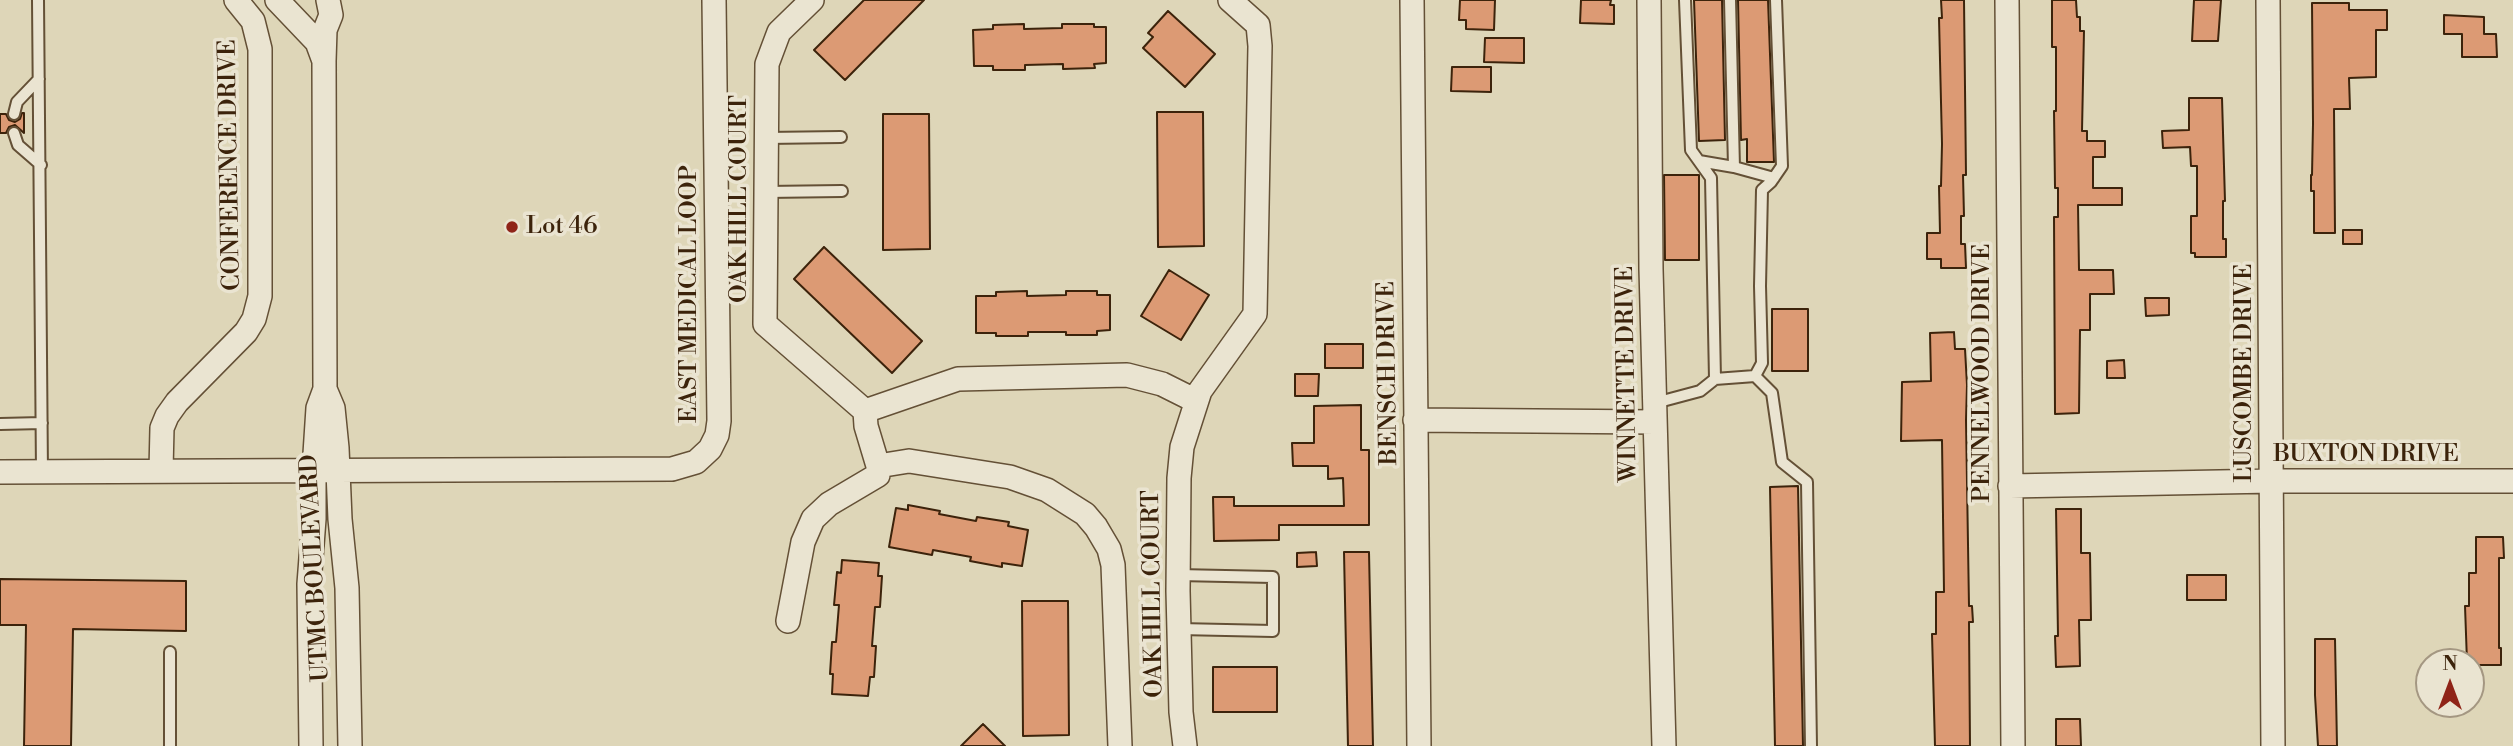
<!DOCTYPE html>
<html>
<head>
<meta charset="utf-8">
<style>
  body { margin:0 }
  #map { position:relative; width:2513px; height:746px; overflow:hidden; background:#ded6b8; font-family:"Libre Bodoni",serif }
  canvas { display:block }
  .north { position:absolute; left:2415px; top:648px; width:70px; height:70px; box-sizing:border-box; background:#eae4d1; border:2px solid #a49782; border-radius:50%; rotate:0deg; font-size:19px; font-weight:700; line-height:28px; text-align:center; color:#3c230b }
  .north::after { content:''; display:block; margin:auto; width:24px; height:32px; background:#8f2418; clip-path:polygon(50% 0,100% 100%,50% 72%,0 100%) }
</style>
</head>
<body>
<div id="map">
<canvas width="2513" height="746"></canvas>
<div class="north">N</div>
</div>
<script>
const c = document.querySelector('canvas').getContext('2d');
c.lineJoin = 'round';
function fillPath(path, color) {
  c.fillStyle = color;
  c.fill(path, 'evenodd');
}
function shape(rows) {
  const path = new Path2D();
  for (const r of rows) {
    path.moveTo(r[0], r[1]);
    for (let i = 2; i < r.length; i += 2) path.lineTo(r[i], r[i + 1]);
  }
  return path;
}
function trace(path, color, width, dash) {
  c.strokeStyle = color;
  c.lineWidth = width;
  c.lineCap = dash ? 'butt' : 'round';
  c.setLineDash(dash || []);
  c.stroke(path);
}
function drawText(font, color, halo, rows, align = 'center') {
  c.font = font + ' "Libre Bodoni",serif';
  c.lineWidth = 7;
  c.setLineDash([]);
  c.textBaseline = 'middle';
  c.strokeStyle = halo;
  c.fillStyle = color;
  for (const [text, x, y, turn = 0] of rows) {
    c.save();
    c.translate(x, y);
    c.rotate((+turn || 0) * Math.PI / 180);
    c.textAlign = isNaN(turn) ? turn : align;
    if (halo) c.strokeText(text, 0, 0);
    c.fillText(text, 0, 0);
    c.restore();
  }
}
const building = shape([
  [864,0,924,0,845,80,814,50,864,0],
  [1460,0,1495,0,1494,30,1466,29,1466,20,1459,20,1460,0],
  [1581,0,1611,0,1610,5,1614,5,1614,24,1580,23,1581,0],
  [1694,0,1722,0,1725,140,1699,141,1694,0],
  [1738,0,1768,0,1774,162,1747,162,1747,139,1741,140,1738,0],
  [1941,0,1964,0,1966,175,1963,175,1964,216,1961,216,1961,244,1965,244,1966,268,1941,268,1941,259,1927,259,1927,233,1940,233,1939,186,1941,186,1942,144,1939,18,1942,18,1941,0],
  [2052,0,2076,0,2077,17,2080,17,2080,31,2084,31,2082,131,2087,131,2087,141,2105,141,2105,157,2093,157,2093,188,2122,188,2122,205,2078,205,2079,270,2113,270,2114,294,2090,294,2090,330,2080,330,2079,413,2055,414,2054,217,2058,217,2058,188,2055,188,2054,111,2056,111,2056,47,2052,47,2052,0],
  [2194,0,2221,0,2218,41,2192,41,2194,0],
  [2312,3,2349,3,2349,10,2387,10,2387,30,2376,30,2376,77,2349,78,2350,109,2334,109,2335,233,2314,233,2314,191,2311,191,2311,175,2312,175,2313,124,2312,3],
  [1168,11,1215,54,1185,87,1143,48,1153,37,1148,33,1168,11],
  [2444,15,2484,17,2484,34,2496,34,2497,57,2462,57,2462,34,2444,34,2444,15],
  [1024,24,1024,29,1062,28,1062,24,1094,24,1094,27,1106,27,1106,63,1094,64,1095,68,1063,69,1063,64,1025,65,1025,70,993,70,993,66,974,66,973,30,993,29,993,25,1024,24],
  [1485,38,1524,38,1524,63,1484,62,1485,38],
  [1452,67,1491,67,1491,92,1451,91,1452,67],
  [2189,98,2222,98,2225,201,2223,201,2223,239,2226,239,2226,257,2195,257,2195,253,2191,253,2191,216,2197,216,2197,166,2191,166,2190,147,2163,148,2162,131,2189,130,2189,98],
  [1157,112,1203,112,1204,246,1158,247,1157,112],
  [22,113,24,113,24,133,15,125,9,127,6,133,0,133,0,114,6,114,9,120,15,122,20,119,22,113],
  [883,114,929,114,930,249,883,250,883,114],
  [1664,175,1699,175,1699,260,1665,260,1664,175],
  [2343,230,2362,230,2362,244,2343,244,2343,230],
  [824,247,922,341,892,373,794,279,824,247],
  [1169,270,1209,295,1181,340,1141,316,1169,270],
  [1027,291,1027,296,1066,295,1066,291,1097,291,1097,295,1110,295,1110,330,1097,331,1097,335,1066,335,1066,332,1028,332,1028,336,996,336,996,333,976,333,976,296,996,296,996,292,1027,291],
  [2145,298,2169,298,2169,315,2146,316,2145,298],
  [1772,309,1808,309,1808,371,1772,371,1772,309],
  [1954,332,1955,349,1965,349,1967,385,1966,420,1969,606,1972,606,1973,622,1969,622,1970,746,1935,746,1932,634,1936,634,1936,592,1944,592,1942,440,1901,441,1902,382,1931,381,1930,333,1954,332],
  [1325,344,1363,344,1363,368,1325,368,1325,344],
  [2124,360,2125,378,2107,378,2107,361,2124,360],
  [1295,374,1319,374,1318,396,1295,396,1295,374],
  [1361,405,1361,450,1369,450,1369,525,1279,525,1279,540,1214,541,1213,497,1234,497,1234,506,1344,506,1343,478,1328,479,1328,466,1293,466,1292,443,1314,443,1314,406,1361,405],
  [1798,486,1803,746,1775,746,1770,487,1798,486],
  [908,505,940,511,939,514,976,521,977,517,1009,522,1008,526,1028,530,1022,566,1002,563,1002,567,970,561,971,557,933,550,932,555,889,547,896,508,908,510,908,505],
  [2056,509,2081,509,2081,553,2090,553,2091,620,2079,620,2080,666,2056,667,2055,636,2058,636,2056,509],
  [2476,537,2503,537,2504,558,2499,558,2499,648,2501,648,2501,665,2471,665,2471,662,2467,662,2465,606,2469,606,2469,573,2476,573,2476,537],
  [1316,552,1317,566,1297,567,1297,553,1316,552],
  [1344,552,1369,552,1373,746,1348,746,1344,552],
  [842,560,879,563,878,576,882,576,880,607,875,607,872,646,876,646,874,677,870,677,868,696,832,694,833,674,830,674,832,642,836,642,839,605,834,605,837,572,841,573,842,560],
  [2187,575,2226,575,2226,600,2187,600,2187,575],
  [0,579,186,581,186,631,73,629,71,746,24,746,26,625,0,625,0,579],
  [1022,601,1068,601,1069,735,1023,736,1022,601],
  [2315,639,2335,639,2337,746,2318,746,2315,695,2315,639],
  [1213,667,1277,667,1277,712,1213,712,1213,667],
  [2056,719,2080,719,2081,746,2056,746,2056,719],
  [983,724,1005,746,961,746,983,724]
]);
fillPath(building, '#dc9a74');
trace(building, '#3c230b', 2);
const service = shape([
  [38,0,42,472],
  [1685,0,1691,150,1711,178,1715,379],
  [1730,0,1734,167],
  [14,114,17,102,39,79],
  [14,133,18,145,41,165],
  [766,138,841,137],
  [1699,161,1734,167,1774,178],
  [766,192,842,191],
  [1755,376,1772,393,1782,462,1807,482,1811,746],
  [1655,403,1700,391,1715,379,1755,376,1762,363,1760,286,1762,190,1771,182,1782,166,1776,0],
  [0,424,42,423],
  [1178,575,1273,577,1273,631,1179,629],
  [170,746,170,652]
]);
const minor = shape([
  [277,0,317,42,324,61,325,30,331,15,328,0],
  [812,0,779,32,767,64,765,324,865,411],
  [1412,0,1419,746],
  [1649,0,1651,269,1664,746],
  [2007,0,2013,746],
  [2268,0,2273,746],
  [325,389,333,408,337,448,340,519,347,588,350,746],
  [1415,420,1655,422],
  [878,466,909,461,1010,477,1047,490,1085,514,1096,527,1109,549,1113,565,1120,746],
  [161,470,162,428,167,416,177,402,246,332,254,319,260,296,260,49,253,21,236,0],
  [0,472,672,469,696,462,710,449,717,435,719,421,714,0],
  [2010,486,2272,481,2513,481],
  [788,621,803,542,813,519,829,504,878,475,878,466,866,426,865,411,958,379,1127,375,1162,384,1196,401],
  [311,746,309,584,314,519,314,469,318,408,325,389,324,61],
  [1185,746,1181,712,1178,591,1179,478,1182,447,1200,391,1255,314,1260,46,1258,25,1230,0]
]);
trace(service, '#645036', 14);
trace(minor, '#645036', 26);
trace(service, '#eae4d1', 10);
trace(minor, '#eae4d1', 23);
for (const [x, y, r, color] of [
  [512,227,7,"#8f2418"]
]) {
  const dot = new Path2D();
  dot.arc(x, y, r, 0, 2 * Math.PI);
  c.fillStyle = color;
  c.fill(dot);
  trace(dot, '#eae4d1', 2.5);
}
drawText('24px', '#3c230b', '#eae4d1', [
  ["CONFERENCE DRIVE",231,165,-91],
  ["OAK HILL COURT",740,199,-90],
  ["EAST MEDICAL LOOP",690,294,-90],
  ["BENSCH DRIVE",1389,373,-91],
  ["PENNELWOOD DRIVE",1983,373,-90],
  ["LUSCOMBE DRIVE",2245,373,-90],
  ["WINNETTE DRIVE",1628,374,-91],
  ["BUXTON DRIVE",2366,455],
  ["UTMC BOULEVARD",316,568,-93],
  ["OAK HILL COURT",1154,594,-91]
]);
drawText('24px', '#3c230b', '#eae4d1', [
  ["Lot 46",526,227]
], 'left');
</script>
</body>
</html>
